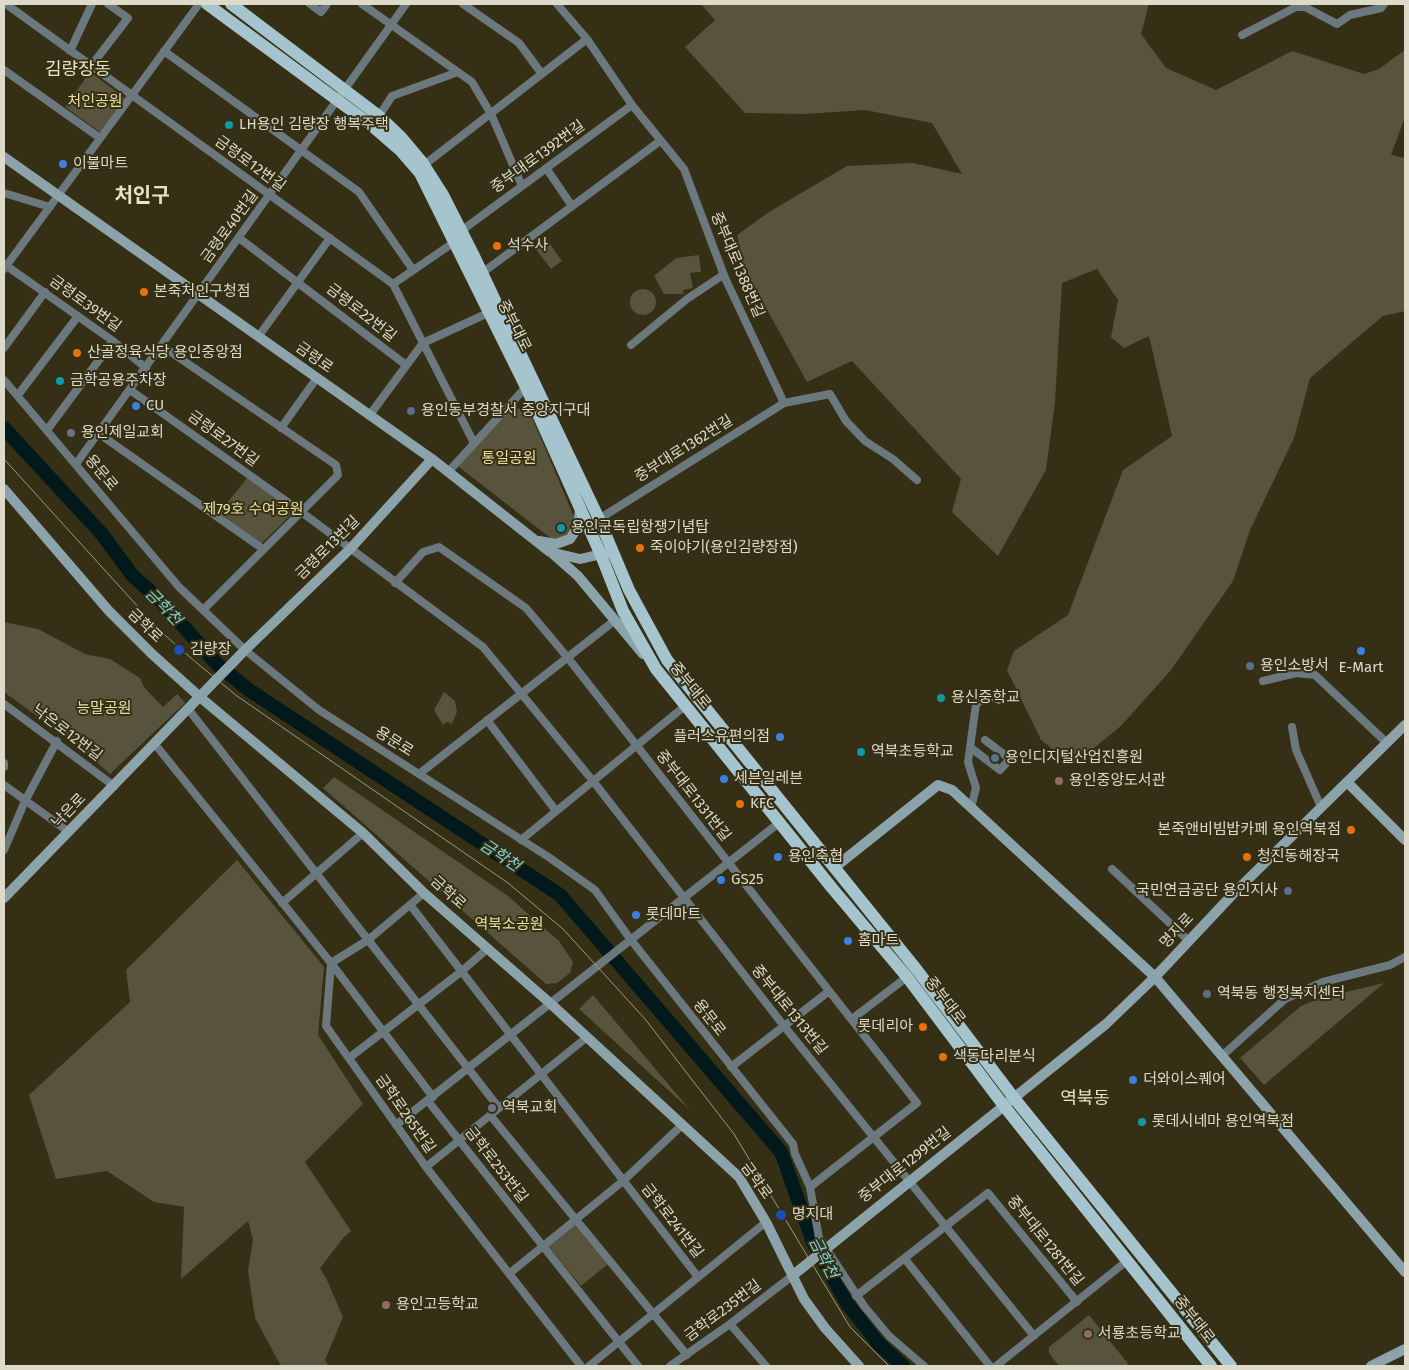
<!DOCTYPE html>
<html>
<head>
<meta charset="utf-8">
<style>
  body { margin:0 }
  #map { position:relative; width:1409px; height:1370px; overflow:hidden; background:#342f15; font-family:"Fira Sans",sans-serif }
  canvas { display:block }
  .frame { position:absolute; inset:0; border:5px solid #dddaca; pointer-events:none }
</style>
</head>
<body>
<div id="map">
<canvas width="1409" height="1370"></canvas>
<div class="frame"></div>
</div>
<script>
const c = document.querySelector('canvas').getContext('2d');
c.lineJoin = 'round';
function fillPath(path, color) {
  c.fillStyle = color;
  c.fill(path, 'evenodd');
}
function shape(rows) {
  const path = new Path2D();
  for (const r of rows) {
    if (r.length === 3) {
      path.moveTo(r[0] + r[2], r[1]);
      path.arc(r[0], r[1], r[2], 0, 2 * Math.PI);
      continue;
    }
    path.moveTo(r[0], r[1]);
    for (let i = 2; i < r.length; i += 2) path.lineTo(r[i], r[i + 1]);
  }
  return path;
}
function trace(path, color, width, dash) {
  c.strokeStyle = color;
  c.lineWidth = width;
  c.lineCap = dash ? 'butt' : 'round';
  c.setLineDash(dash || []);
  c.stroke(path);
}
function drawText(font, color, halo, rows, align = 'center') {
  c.font = font + ' "Fira Sans","Noto Sans KR",sans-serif';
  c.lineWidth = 4;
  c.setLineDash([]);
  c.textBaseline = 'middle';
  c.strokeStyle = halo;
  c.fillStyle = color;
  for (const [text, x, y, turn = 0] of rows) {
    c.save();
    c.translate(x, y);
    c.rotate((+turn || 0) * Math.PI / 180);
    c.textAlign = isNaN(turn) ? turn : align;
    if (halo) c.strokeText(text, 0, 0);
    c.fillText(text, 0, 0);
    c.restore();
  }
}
fillPath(shape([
  [701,4,1149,4,1141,34,1166,68,1216,90,1292,51,1364,74,1379,69,1405,50,1405,117,1391,155,1405,158,1405,311,1383,316,1310,378,1294,438,1250,530,1233,581,1171,670,1121,726,1073,765,1041,740,1007,670,1014,651,1068,615,1123,470,1172,436,1149,336,1124,348,1111,337,1118,300,1097,269,1062,283,1055,402,1046,470,998,556,952,512,961,479,852,361,807,382,743,266,737,235,769,212,847,166,913,163,962,174,932,123,865,110,805,114,745,113,685,47,715,20],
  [90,72,125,98,100,132,65,107],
  [547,240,562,261,551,269,535,248],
  [699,255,701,272,690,273,693,288,683,290,684,294,664,294,654,276,676,258],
  [643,302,13],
  [507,407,529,410,575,519,574,530,564,537,553,540,455,464],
  [247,478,295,511,261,544,219,513],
  [4,622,38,629,85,654,110,659,140,678,144,687,163,707,177,694,185,703,110,774,83,750,4,692],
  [444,692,455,701,457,712,452,724,447,722,443,725,434,710],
  [334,777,508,896,559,941,573,962,570,973,557,983,546,984,323,788],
  [237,860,324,967,318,1035,363,1104,305,1162,351,1231,344,1237,320,1268,327,1280,343,1317,325,1360,329,1366,281,1366,255,1318,248,1270,253,1240,248,1221,181,1279,184,1207,154,1202,107,1171,56,1179,29,1095,130,1002,126,970],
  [1384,983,1264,1085,1240,1058,1301,1006,1320,998],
  [593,995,690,1110,579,1009],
  [574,1224,608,1264,581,1286,548,1246],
  [1089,1315,1130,1366,1059,1366,1049,1353,1049,1347]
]), '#57533d');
trace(shape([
  [4,428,101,533,133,576,159,599,218,665,249,690,560,895,781,1152,813,1242,846,1302,878,1343,903,1366]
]), '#01191a', 14);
trace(shape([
  [6,4,393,284,474,443],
  [310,4,321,12,327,4],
  [362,4,472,82,491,114,522,186],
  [463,4,519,43,542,74],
  [557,4,587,39,632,105,684,169,725,278,784,403],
  [1242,35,1296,7,1305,7,1337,24,1350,15,1381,8,1384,4],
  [70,51,92,4],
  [164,51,359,192,413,270],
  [91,66,128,18,108,4],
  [4,70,100,138],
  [379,116,392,96,458,72],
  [424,165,587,39],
  [546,168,572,206],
  [4,193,50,207],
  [461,231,632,105],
  [239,238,406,365],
  [4,264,113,341,146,368],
  [4,269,199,4],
  [482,273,660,141],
  [393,284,453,243],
  [258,337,330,238],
  [631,345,687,299,723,275],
  [162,346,336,465,338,475,203,610],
  [4,348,45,292],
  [4,380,179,587,245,650,319,710,550,858,595,890,631,940,793,1144,795,1154,810,1187,819,1238,864,1306,889,1336,924,1366],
  [130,390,300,511,483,647,593,781,784,1026,1034,1336],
  [18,395,78,316],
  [369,416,423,343,488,313],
  [281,428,316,379],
  [47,430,113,341],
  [98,433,263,549],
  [76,464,406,4],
  [448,472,526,387],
  [599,519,784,403,830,394,846,421,865,441,893,459,917,480],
  [395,583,423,552,439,547,526,608,568,658,917,1103,810,1187],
  [1263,681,1296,673,1315,675,1387,743],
  [4,704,114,786],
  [189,710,499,1108],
  [487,720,556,811],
  [1292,727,1296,750,1321,807],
  [154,743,331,963,433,1097],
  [971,748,1000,770,1010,759,985,740],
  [4,763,4,767],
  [419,774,614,621],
  [4,785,69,832],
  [971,808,976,788,968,762,976,704,989,695,999,700],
  [521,840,685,706],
  [4,850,25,801,57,741],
  [1112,869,1189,941],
  [282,903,363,833],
  [411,906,698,1277],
  [331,963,326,1026,426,1167,581,1366],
  [331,963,368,940,424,893],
  [852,1019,907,977],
  [1223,1055,1285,999,1323,982,1390,965,1405,957],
  [349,1058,462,971,487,949],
  [731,1067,828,992],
  [428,1101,638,1366],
  [490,1115,687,1355],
  [396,1125,780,822],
  [426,1167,586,1038],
  [905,1259,990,1366],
  [510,1273,623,1181,681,1126],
  [856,1296,988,1193,1077,1302],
  [730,1324,766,1366],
  [589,1366,766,1222],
  [670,1366,730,1324,792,1276],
  [996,1366,1128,1260]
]), '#6b797e', 8);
trace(shape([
  [4,157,432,459,550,552,580,559,606,553],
  [4,489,109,611,152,654,201,698,363,833,424,893,551,1004,739,1177,766,1222,804,1299,825,1328,859,1366],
  [539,541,556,544,570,539,578,527,580,509],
  [553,554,578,576,643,654],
  [1347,782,1405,840],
  [834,868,938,785,952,790,1155,977,1405,1272],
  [4,898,245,650,351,548,432,459],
  [792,1276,1106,1024,1155,977,1233,894,1405,725],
  [1371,1366,1405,1349]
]), '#8ca3ab', 10);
trace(shape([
  [207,4,371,125,401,151,420,173,526,387,601,555,623,611,656,669,832,888,907,977,1004,1106,1211,1366],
  [231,4,379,116,401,137,422,162,443,195,474,256,599,519,629,590,667,660,917,970,1014,1098,1231,1366]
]), '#a5c4ce', 12);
trace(shape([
  [4,459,159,630,198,664,237,696,508,883,563,929,645,1019,734,1134,850,1327,889,1366]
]), '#9c9985', 1);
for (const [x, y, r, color] of [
  [229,125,5,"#0f9aa8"],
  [63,164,5,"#3f7fe0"],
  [497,246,5,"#e8710a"],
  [144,292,5,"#e8710a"],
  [77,353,5,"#e8710a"],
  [60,381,5,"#0f9aa8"],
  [136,406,5,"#3f7fe0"],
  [411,411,5,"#5c6f8a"],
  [71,433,5,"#6b7280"],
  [561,528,5,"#0f9aa8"],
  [640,548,5,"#e8710a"],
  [179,650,6,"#1a4fb4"],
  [1361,651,5,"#3f7fe0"],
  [1250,666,5,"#5c6f8a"],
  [941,698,5,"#0f9aa8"],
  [780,737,5,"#3f7fe0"],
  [861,752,5,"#0f9aa8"],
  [995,758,5,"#5c6f8a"],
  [724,779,5,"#3f7fe0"],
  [1059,781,5,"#8d6e63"],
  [740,804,5,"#e8710a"],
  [1351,830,5,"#e8710a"],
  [778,857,5,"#3f7fe0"],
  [1247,857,5,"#e8710a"],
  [721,880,5,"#3f7fe0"],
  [1288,891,5,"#5c6f8a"],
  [636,915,5,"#3f7fe0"],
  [848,941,5,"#3f7fe0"],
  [1207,994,5,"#5c6f8a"],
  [923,1027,5,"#e8710a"],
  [943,1057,5,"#e8710a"],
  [1133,1080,5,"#3f7fe0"],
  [492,1108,5,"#6b7280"],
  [1142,1122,5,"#0f9aa8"],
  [781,1215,6,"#1a4fb4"],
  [386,1305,5,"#8d6e63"],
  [1088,1334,5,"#8d6e63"]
]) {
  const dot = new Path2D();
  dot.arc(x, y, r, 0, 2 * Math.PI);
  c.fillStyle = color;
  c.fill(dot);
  trace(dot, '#342f15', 2);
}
drawText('15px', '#ebdfa0', '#342f15', [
  ["처인공원",95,102],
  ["통일공원",509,459],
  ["제79호 수여공원",253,510],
  ["능말공원",104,709],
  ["역북소공원",509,925]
]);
drawText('15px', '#dddaca', '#342f15', [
  ["LH용인 김량장 행복주택",239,125],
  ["이불마트",73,164],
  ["석수사",507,246],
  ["본죽처인구청점",154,292],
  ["산골정육식당 용인중앙점",87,353],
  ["금학공용주차장",70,381],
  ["CU",146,406],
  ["용인동부경찰서 중앙지구대",421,411],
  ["용인제일교회",81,433],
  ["용인군독립항쟁기념탑",571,528],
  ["죽이야기(용인김량장점)",650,548],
  ["김량장",190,650],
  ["용인소방서",1260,666],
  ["E-Mart",1361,668,"center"],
  ["용신중학교",951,698],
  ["플러스유편의점",770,737,"right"],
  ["역북초등학교",871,752],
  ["용인디지털산업진흥원",1005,758],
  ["세븐일레븐",734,779],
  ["용인중앙도서관",1069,781],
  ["KFC",750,804],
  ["본죽앤비빔밥카페 용인역북점",1341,830,"right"],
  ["용인축협",788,857],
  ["청진동해장국",1257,857],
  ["GS25",731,880],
  ["국민연금공단 용인지사",1278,891,"right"],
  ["롯데마트",646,915],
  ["홈마트",858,941],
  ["역북동 행정복지센터",1217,994],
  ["롯데리아",913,1027,"right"],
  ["색동다리분식",953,1057],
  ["더와이스퀘어",1143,1080],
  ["역북교회",502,1108],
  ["롯데시네마 용인역북점",1152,1122],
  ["명지대",792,1215],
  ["용인고등학교",396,1305],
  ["서룡초등학교",1098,1334]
], 'left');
drawText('15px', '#dddaca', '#342f15', [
  ["중부대로1392번길",538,157,-36],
  ["금령로12번길",250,164,36],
  ["금령로40번길",230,227,-54],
  ["중부대로1388번길",737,265,67],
  ["금령로39번길",85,304,36],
  ["금령로22번길",361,313,38],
  ["중부대로",514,326,63],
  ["금령로",314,358,35],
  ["금령로27번길",223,439,36],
  ["중부대로1362번길",684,449,-32],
  ["용문로",101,473,50],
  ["금령로13번길",328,548,-45],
  ["금학로",145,626,44],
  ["중부대로",690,686,51],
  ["낙은로12번길",67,733,37],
  ["용문로",394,742,32],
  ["중부대로1331번길",693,796,52],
  ["낙은로",69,811,-46],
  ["금학로",448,893,42],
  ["명지로",1177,931,-47],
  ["중부대로",945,1001,53],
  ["중부대로1313번길",789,1010,51],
  ["용문로",709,1018,52],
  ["금학로265번길",405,1114,55],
  ["금학로253번길",496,1165,52],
  ["중부대로1299번길",905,1165,-38],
  ["금학로",756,1181,54],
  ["금학로241번길",672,1221,52],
  ["중부대로1281번길",1045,1241,51],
  ["금학로235번길",723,1311,-37],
  ["중부대로",1194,1320,52]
]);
drawText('italic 16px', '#7ed3d5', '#342f15', [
  ["금학천",163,607,46],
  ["금학천",500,856,33],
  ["금학천",823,1258,63]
]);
drawText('18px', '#e8e3c3', '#342f15', [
  ["김량장동",78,70],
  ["역북동",1085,1099]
]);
drawText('bold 20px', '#e8e3c3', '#342f15', [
  ["처인구",142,196]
]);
</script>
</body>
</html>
